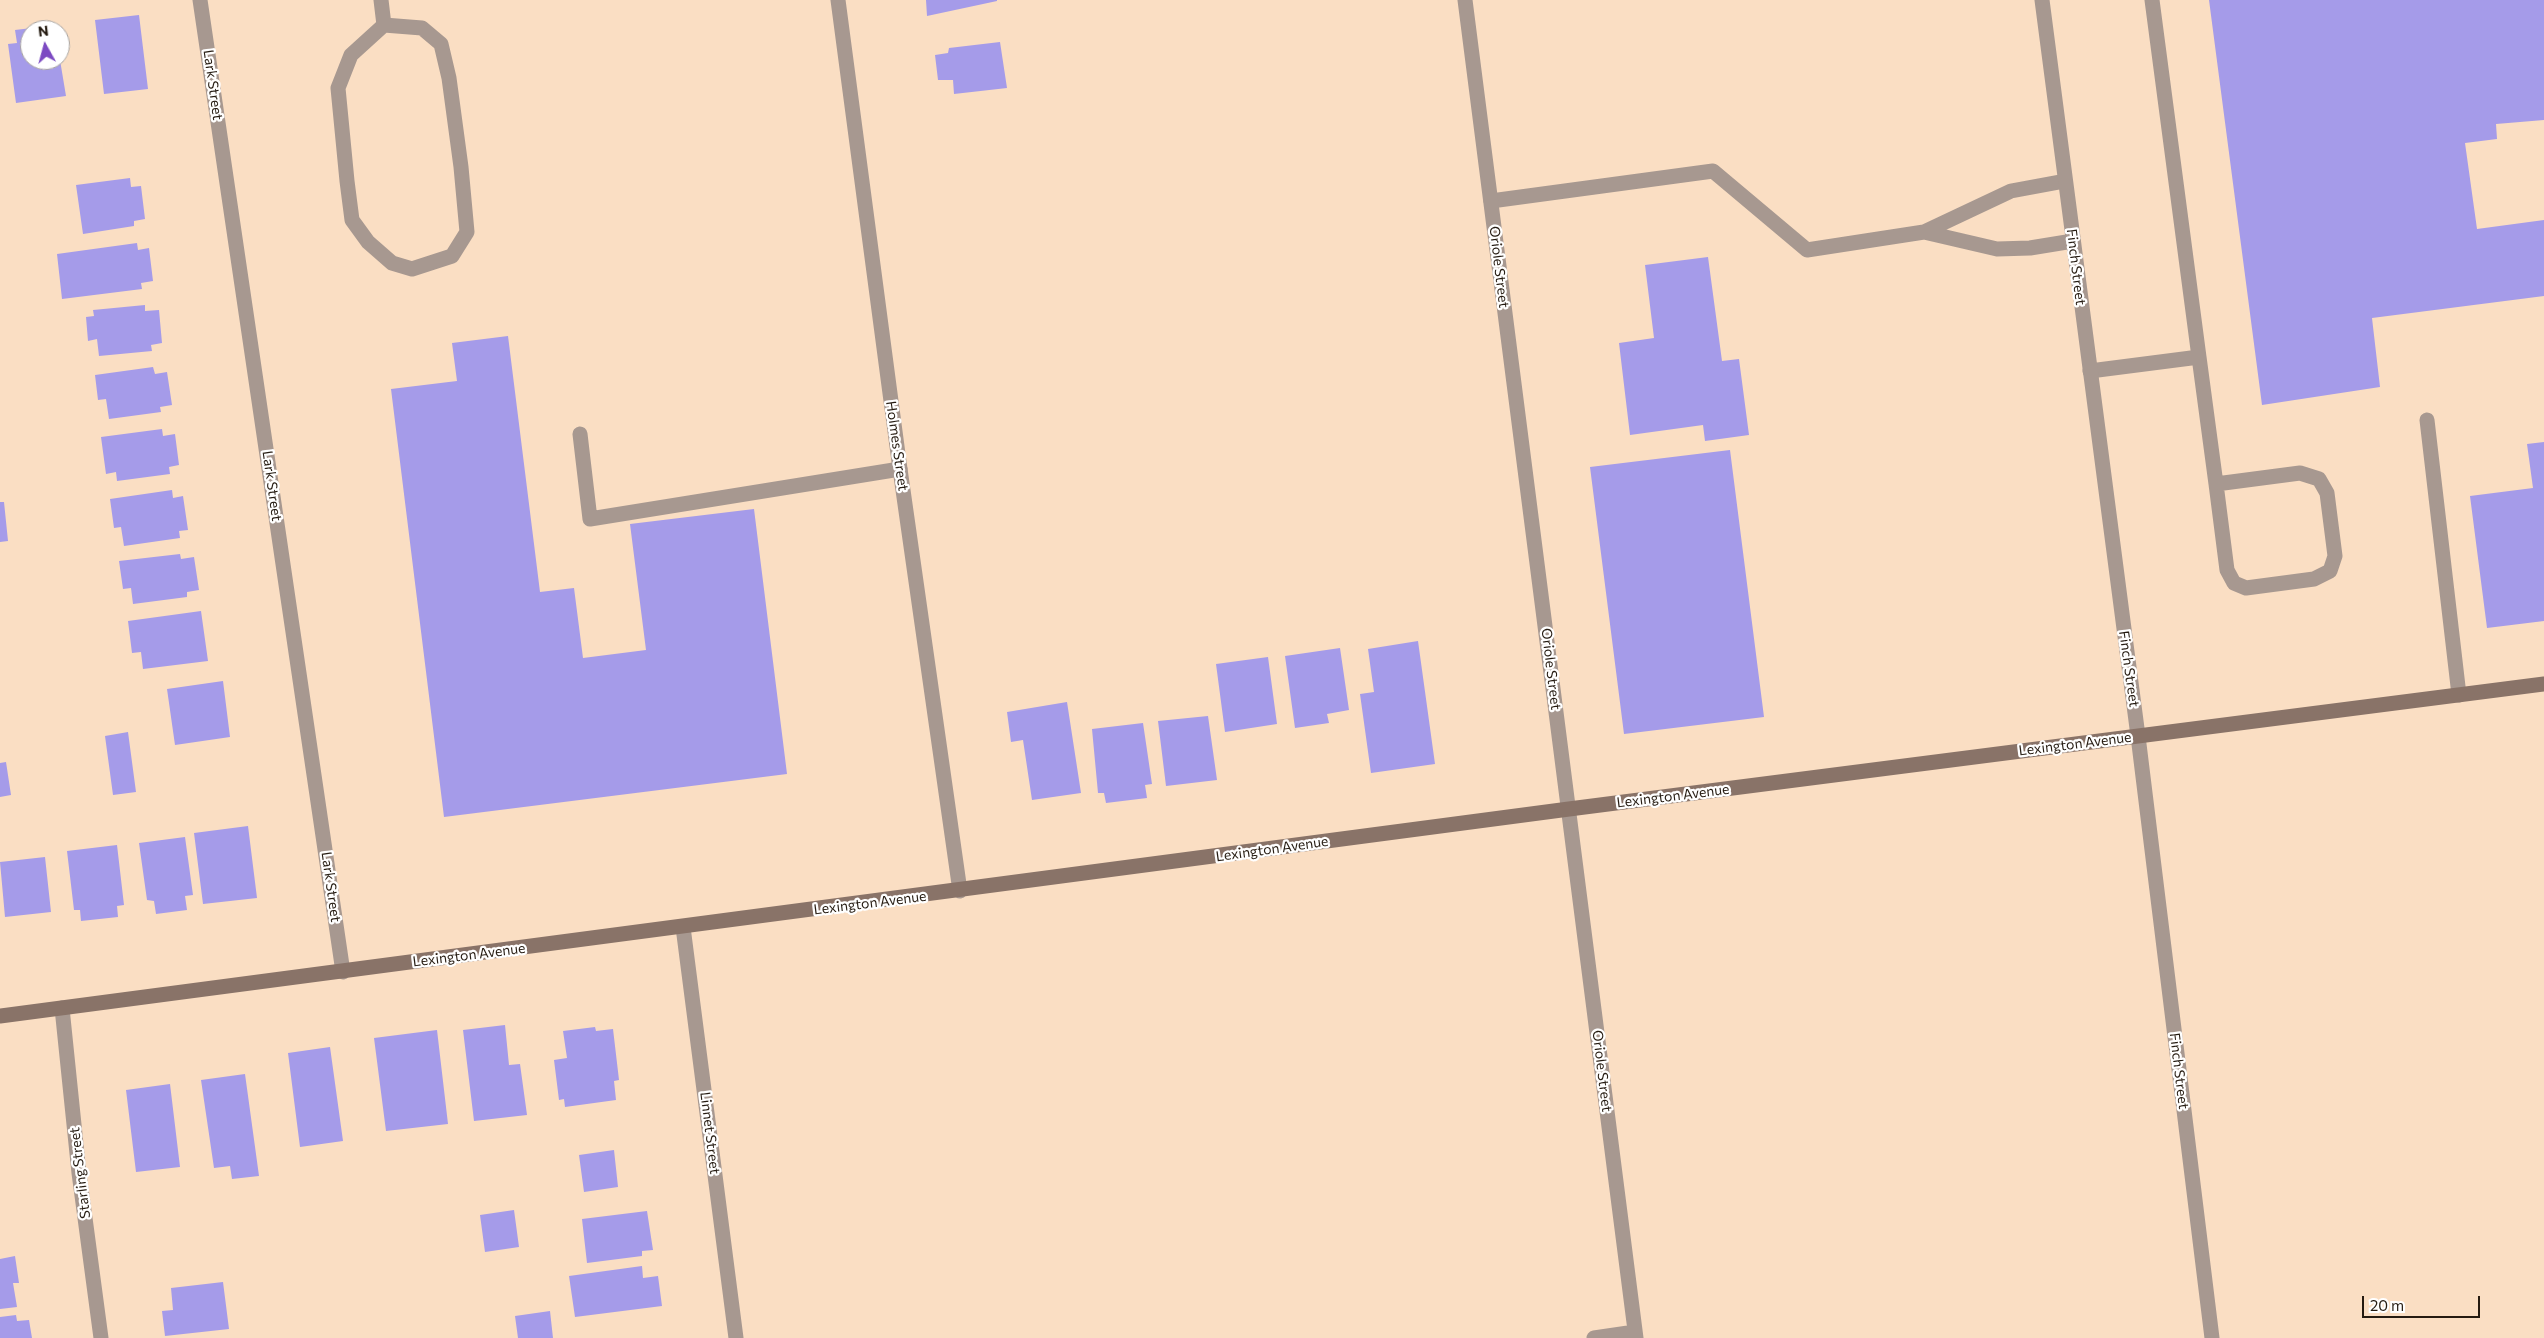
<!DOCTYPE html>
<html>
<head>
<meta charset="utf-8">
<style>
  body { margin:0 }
  #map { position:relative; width:2544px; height:1338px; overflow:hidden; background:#fadec3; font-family:Commissioner,sans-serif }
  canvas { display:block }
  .north { position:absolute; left:20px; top:20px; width:50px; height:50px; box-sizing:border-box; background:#fff; border:1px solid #a8a4a0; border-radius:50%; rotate:353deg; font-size:14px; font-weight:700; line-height:20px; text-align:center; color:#251b11 }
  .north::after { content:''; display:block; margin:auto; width:18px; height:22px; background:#7c4ac2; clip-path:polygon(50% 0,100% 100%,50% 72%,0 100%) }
  .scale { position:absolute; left:2362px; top:1296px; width:118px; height:22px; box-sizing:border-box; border:2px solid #251b11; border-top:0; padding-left:6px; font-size:15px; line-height:18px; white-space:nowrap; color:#251b11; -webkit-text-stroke:4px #fff; paint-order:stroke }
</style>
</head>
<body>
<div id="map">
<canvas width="2544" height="1338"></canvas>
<div class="north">N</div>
<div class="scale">20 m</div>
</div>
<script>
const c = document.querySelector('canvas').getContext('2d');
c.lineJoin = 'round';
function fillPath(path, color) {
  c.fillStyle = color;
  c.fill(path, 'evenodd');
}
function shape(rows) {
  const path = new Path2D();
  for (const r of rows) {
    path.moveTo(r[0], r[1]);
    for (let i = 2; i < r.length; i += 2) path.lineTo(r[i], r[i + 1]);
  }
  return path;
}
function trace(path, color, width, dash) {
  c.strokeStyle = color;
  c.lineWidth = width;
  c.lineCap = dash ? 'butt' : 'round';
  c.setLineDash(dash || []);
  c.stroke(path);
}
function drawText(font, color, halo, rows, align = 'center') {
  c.font = font + ' Commissioner,sans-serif';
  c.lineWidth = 4.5;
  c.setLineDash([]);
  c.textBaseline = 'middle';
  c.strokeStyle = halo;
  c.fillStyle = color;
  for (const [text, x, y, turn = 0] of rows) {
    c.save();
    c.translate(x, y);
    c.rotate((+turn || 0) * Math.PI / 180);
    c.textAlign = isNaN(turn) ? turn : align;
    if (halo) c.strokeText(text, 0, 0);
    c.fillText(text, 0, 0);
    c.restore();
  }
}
fillPath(shape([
  [926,0,997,0,997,1,927,16],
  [2209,0,2544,0,2544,120,2496,124,2497,139,2465,143,2477,229,2544,220,2544,296,2372,318,2380,387,2262,405],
  [139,15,148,89,104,94,95,20],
  [49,26,50,30,30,30,30,60,60,60,66,96,16,103,8,44,17,43,15,30],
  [1000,42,1007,88,954,94,953,80,938,80,935,55,948,53,949,48],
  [130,178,131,187,141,186,145,219,134,221,134,226,83,234,76,185],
  [137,243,138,250,149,248,153,281,141,283,142,289,62,299,57,254],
  [1708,257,1722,361,1739,359,1749,435,1705,441,1703,425,1630,435,1619,343,1654,338,1645,265],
  [145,305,145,311,159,310,162,343,151,345,152,351,99,356,97,339,88,341,86,317,94,316,93,310],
  [508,336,540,592,574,588,583,658,646,650,630,524,754,509,787,774,444,817,391,389,457,381,452,343],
  [153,367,155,374,167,372,172,405,160,407,161,412,109,419,106,399,98,400,95,375],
  [162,429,163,436,175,434,179,465,169,467,170,474,117,481,116,472,106,474,101,437],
  [2544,442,2544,621,2487,628,2470,496,2533,488,2527,444],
  [1730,450,1764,717,1624,734,1590,467],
  [172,490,173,498,183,496,188,530,179,531,180,538,124,546,121,527,114,528,110,499],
  [0,502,4,502,8,541,0,542],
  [180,554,181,559,194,557,199,590,187,592,187,597,133,604,131,588,123,589,119,561],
  [201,611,208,661,143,669,141,652,132,653,128,621],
  [1418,641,1435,764,1371,773,1360,694,1374,692,1368,649],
  [1340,648,1349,710,1327,714,1329,723,1295,728,1285,656],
  [1268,657,1277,724,1225,732,1216,664],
  [223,681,230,737,175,745,167,689],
  [1067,702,1081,793,1032,800,1023,740,1011,742,1007,712],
  [1208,716,1217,780,1166,786,1158,721],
  [1143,723,1152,784,1145,785,1147,798,1106,803,1104,793,1098,793,1092,729],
  [128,732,136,792,113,795,105,736],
  [6,762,11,795,0,797,0,763],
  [248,826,257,898,203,904,194,833],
  [185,837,193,895,185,896,187,910,156,914,154,901,147,900,139,843],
  [117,845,124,905,117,906,118,917,81,921,80,910,74,910,67,851],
  [45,857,51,912,5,917,0,862],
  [505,1025,509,1065,520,1064,527,1115,474,1121,463,1030],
  [595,1027,596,1031,613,1029,619,1080,614,1081,616,1100,565,1107,564,1099,559,1100,554,1060,567,1058,563,1031],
  [437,1030,448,1124,386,1131,374,1038],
  [330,1047,343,1141,300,1147,288,1053],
  [245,1074,259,1176,232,1179,230,1166,214,1168,201,1080],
  [170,1084,180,1167,136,1172,126,1090],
  [614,1150,618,1187,584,1192,579,1155],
  [514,1210,519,1247,485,1252,480,1215],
  [647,1211,653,1250,642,1251,642,1256,587,1263,582,1219],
  [15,1256,19,1283,13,1283,17,1307,0,1309,0,1259],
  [642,1266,643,1278,658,1276,662,1306,575,1317,569,1276],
  [223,1282,229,1329,165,1336,162,1311,173,1310,171,1288],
  [550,1311,553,1338,518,1338,515,1316],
  [16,1315,17,1321,29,1320,32,1338,0,1338,0,1317]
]), '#a59be9');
trace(shape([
  [381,0,384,25],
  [2152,0,2199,357,2216,484,2227,570,2234,583,2246,588,2314,579,2330,571,2335,556,2327,493,2319,479,2300,473,2216,484],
  [384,25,422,28,441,44,449,78,461,167,467,232,452,256,412,269,392,263,368,242,352,220,347,181,338,88,351,55,384,25],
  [1491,201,1713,171,1807,250,1924,232,2011,191,2065,181],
  [1924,232,1997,249,2030,248,2073,241],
  [2090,371,2199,357],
  [2427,420,2459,695],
  [580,434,590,519,900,469]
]), '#a79890', 15);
trace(shape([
  [200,0,343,972],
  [838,0,900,469,960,891],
  [1465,0,1636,1338],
  [2042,0,2138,736,2212,1338],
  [683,927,736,1338],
  [62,1008,79,1173,101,1338],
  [1594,1338,1635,1332]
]), '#a79890', 15);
trace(shape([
  [0,1016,1569,809,2544,684]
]), '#897368', 15);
drawText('14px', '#251b11', '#fff', [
  ["Lark Street",213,85,82],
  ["Oriole Street",1499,267,83],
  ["Finch Street",2076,267,83],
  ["Holmes Street",897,446,82],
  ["Lark Street",272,486,82],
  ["Oriole Street",1551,669,83],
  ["Finch Street",2129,669,82],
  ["Lexington Avenue",2075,744,-7],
  ["Lexington Avenue",1673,796,-7],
  ["Lexington Avenue",1272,849,-8],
  ["Lark Street",331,887,82],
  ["Lexington Avenue",870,903,-7],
  ["Lexington Avenue",469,955,-7],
  ["Oriole Street",1602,1071,83],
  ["Finch Street",2179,1071,83],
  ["Linnet Street",710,1133,83],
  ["Starling Street",80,1173,-97]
]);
</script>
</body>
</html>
